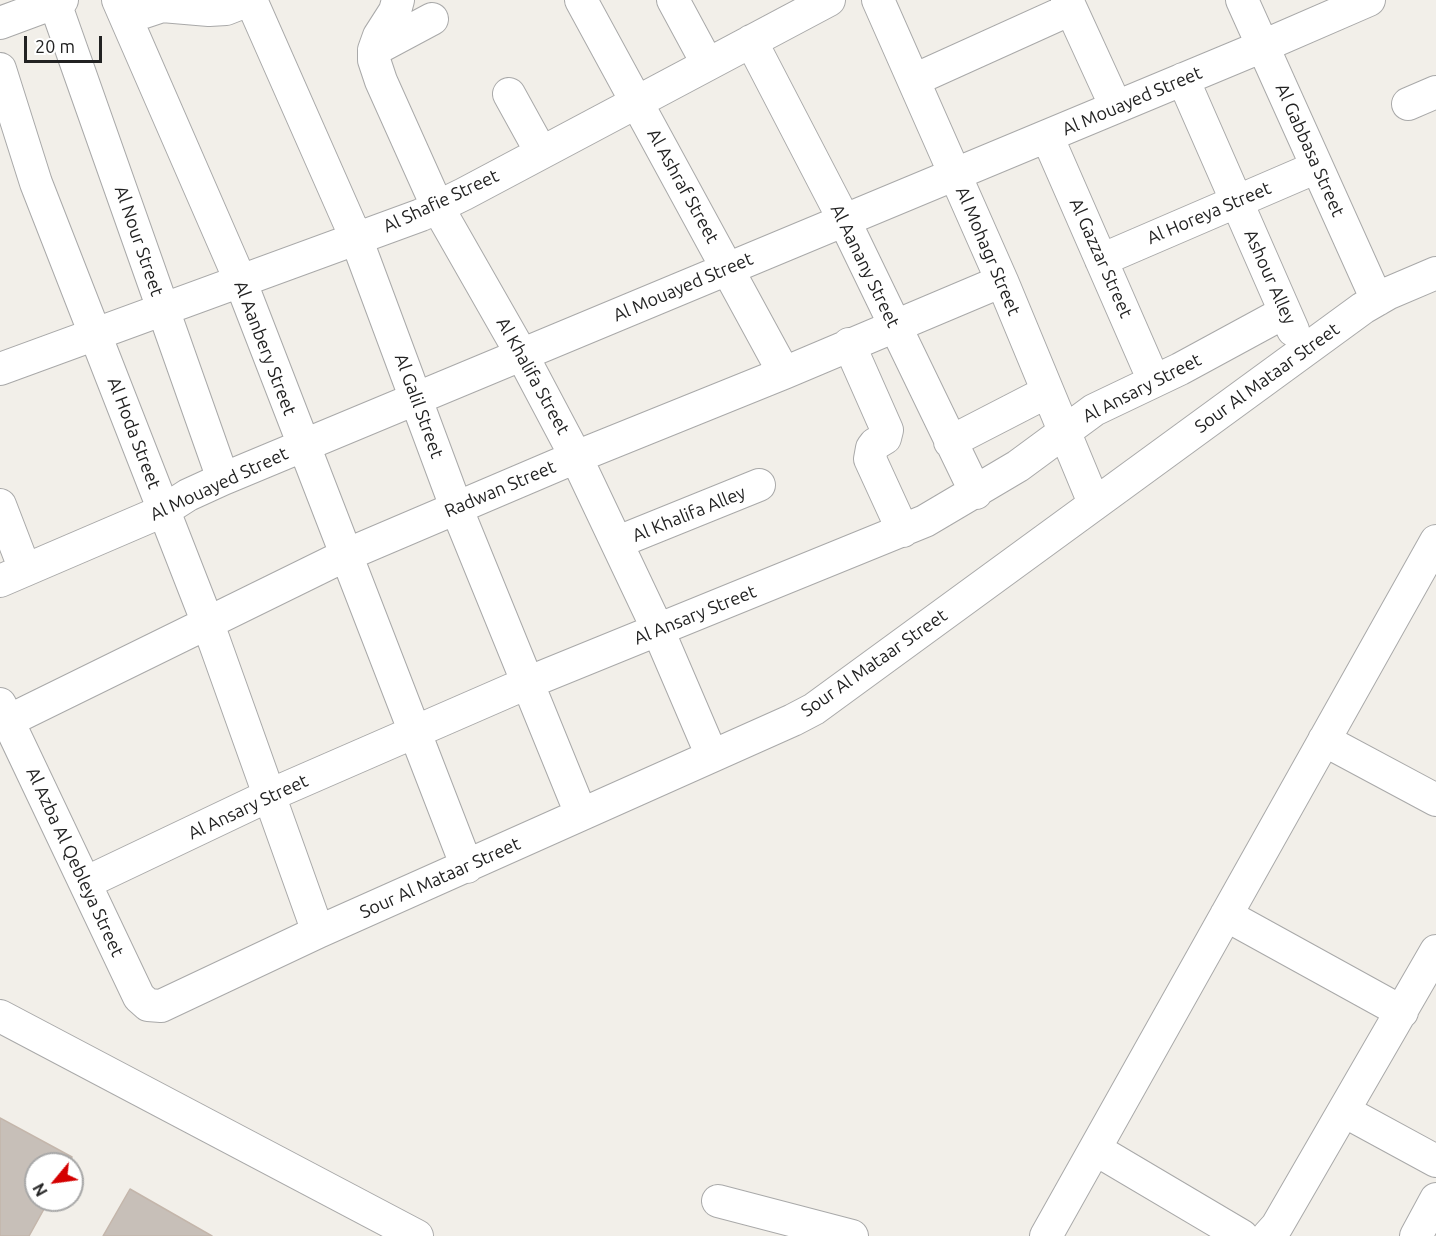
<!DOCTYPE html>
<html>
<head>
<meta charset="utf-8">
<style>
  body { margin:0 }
  #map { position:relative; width:1436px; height:1236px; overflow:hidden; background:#f2efe9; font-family:Ubuntu,sans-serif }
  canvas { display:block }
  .north { position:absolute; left:24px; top:1152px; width:60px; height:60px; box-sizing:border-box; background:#fff; border:2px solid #a7a7a7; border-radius:50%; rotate:241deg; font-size:16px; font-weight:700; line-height:24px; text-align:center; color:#222 }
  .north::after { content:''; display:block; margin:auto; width:21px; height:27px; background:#d40000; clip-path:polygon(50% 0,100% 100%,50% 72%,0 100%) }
  .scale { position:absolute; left:24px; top:36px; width:78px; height:27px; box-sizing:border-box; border:3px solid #222; border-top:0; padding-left:8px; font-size:18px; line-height:21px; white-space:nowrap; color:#222; -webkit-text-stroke:4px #fff; paint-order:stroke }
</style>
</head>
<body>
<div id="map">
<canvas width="1436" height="1236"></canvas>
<div class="north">N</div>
<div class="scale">20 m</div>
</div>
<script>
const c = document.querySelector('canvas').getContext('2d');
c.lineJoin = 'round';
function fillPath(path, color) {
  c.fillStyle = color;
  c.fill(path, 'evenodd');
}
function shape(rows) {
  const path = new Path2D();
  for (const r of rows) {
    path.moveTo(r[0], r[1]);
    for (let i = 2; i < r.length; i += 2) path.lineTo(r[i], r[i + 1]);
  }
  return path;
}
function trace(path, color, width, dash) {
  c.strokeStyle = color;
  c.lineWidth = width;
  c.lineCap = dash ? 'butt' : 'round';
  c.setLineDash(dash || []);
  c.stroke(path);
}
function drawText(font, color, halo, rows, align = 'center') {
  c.font = font + ' Ubuntu,sans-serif';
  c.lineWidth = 4.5;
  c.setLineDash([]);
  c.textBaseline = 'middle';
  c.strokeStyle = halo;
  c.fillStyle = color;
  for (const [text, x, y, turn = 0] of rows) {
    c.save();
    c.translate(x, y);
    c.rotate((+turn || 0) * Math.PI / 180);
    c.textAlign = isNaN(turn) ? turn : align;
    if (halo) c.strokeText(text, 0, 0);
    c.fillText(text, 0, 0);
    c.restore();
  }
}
const building = shape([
  [0,1118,72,1157,68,1164,36,1164,36,1200,49,1200,29,1236,0,1236,0,1118],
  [130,1189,212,1236,103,1236,130,1189]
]);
fillPath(building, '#c7bfb8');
trace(building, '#c4b6ab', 1.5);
const minor = shape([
  [118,0,240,280,467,867],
  [251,0,356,238,456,507,581,814],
  [398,0,395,11,379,36,374,50,374,60,381,81,437,206,522,355,576,457,658,630,712,756],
  [581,0,784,373],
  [673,0,707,63],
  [878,0,1002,281,1094,503],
  [1067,0,1116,107],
  [1242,0,1377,300],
  [55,3,223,479],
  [126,18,162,6,209,10,226,9,249,0],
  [0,23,62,0],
  [751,41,844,220,976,493],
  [374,50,432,19],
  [0,69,36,183,207,621,318,932],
  [1183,79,1293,330],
  [914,80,1071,9],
  [509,94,541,152],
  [1408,104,1436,92],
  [1047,136,1154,381],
  [1101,260,1317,167],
  [849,344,887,430,885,438,875,444,872,448,870,459,903,531],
  [0,369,421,215,464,194,829,0],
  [950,442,1047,392],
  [0,505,25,570],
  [618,542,759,485],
  [0,581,163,511,188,495,223,479,1263,46,1369,0],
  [0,704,139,997,148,1005,161,1006,318,932,793,720,814,709,1363,308,1389,293,1436,273],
  [8,721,346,555,576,457,784,373,1002,281],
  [1324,740,1436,800],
  [85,883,270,795,527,683,925,521,1018,466,1094,410,1180,369,1285,312],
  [1226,915,1402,1012],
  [0,1016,417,1236],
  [1344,1111,1436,1161],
  [1095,1149,1242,1236],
  [718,1201,852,1236],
  [1046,1236,1436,541],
  [1268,1236,1277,1226,1436,951],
  [1416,1236,1436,1199]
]);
trace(minor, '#a9a9a9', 34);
trace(minor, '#fff', 32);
drawText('18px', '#222', '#fff', [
  ["Al Mouayed Street",1132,101,-23],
  ["Al Gabbasa Street",1310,150,66],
  ["Al Ashraf Street",683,186,61],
  ["Al Shafie Street",441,201,-25],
  ["Al Horeya Street",1209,213,-23],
  ["Al Nour Street",139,241,71],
  ["Al Mohagr Street",988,251,67],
  ["Al Gazzar Street",1101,258,66],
  ["Al Aanany Street",865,266,64],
  ["Ashour Alley",1270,277,66],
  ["Al Mouayed Street",683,287,-23],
  ["Al Aanbery Street",265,348,69],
  ["Al Khalifa Street",533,376,61],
  ["Sour Al Mataar Street",1267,378,-36],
  ["Al Ansary Street",1142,388,-27],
  ["Al Galil Street",419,406,70],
  ["Al Hoda Street",134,433,69],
  ["Al Mouayed Street",219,484,-25],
  ["Radwan Street",500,489,-23],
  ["Al Khalifa Alley",689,514,-22],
  ["Al Ansary Street",695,615,-22],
  ["Sour Al Mataar Street",874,663,-35],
  ["Al Ansary Street",248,807,-25],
  ["Al Azba Al Qebleya Street",75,862,65],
  ["Sour Al Mataar Street",440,878,-24]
]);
</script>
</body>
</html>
